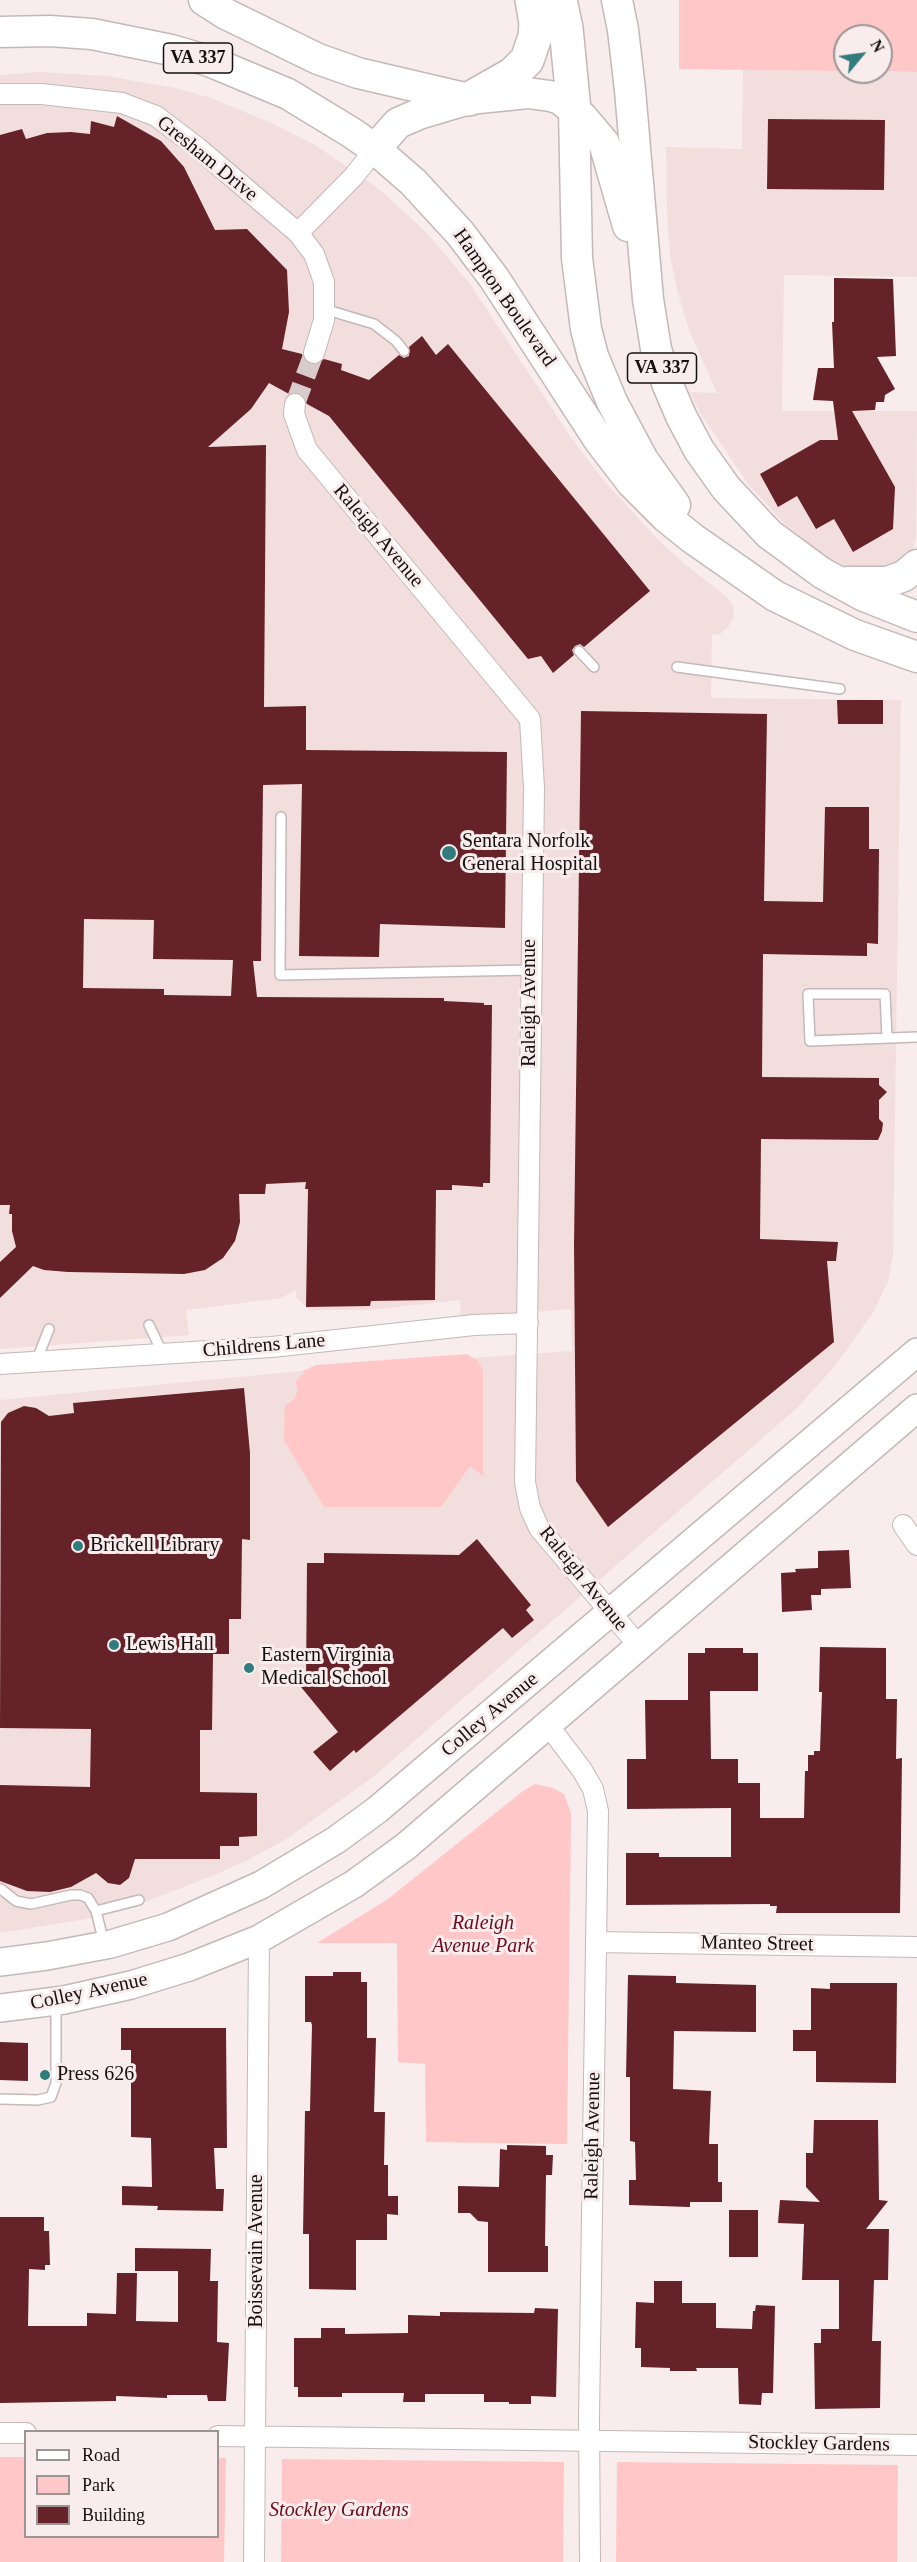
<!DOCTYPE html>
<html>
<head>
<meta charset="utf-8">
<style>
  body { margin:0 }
  #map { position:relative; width:917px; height:2562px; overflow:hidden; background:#f9ecec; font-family:"Times New Roman",serif }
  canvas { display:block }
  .legend { position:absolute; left:24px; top:2430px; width:195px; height:108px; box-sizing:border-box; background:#f9ecec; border:2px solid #9d9494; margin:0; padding:8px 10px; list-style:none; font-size:18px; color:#141010 }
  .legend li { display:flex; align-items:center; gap:12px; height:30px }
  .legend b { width:30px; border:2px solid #9d9494 }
  .north { position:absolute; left:833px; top:24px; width:60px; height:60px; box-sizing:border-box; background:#f9ecec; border:2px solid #9d9494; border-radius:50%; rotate:61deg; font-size:16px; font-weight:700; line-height:24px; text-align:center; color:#141010 }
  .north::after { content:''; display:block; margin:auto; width:21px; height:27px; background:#327c7e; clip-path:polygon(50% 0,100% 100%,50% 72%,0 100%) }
</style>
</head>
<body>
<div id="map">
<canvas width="917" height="2562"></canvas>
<ul class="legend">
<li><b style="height:8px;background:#fff"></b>Road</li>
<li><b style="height:16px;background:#ffc7c7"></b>Park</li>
<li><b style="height:16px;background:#652228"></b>Building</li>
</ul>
<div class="north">N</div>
</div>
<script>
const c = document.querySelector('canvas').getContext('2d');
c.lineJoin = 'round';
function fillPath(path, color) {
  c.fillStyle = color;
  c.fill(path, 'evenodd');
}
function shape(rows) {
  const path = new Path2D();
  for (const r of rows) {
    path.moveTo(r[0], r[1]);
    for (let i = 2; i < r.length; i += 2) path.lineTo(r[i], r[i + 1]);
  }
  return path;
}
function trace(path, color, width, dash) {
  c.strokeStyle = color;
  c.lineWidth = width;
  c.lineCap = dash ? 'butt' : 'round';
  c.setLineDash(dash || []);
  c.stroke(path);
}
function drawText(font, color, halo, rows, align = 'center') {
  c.font = font + ' "Times New Roman",serif';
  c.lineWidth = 6;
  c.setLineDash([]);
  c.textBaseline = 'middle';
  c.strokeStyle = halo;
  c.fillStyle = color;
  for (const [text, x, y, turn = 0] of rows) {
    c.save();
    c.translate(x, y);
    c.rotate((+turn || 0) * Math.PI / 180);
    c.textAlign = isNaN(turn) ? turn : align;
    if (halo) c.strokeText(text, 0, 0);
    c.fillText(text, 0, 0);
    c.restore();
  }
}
fillPath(shape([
  [743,69,917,72,917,277,784,275,782,411,917,411,916,538,913,549,902,565,859,574,818,552,784,523,749,485,700,413,690,392,717,393,689,330,677,290,670,254,667,210,666,147,742,149],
  [38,72,107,76,180,89,211,98,271,123,315,145,379,189,426,232,470,284,572,439,601,477,658,540,688,567,727,597,733,606,734,616,728,627,719,635,712,634,711,698,901,700,893,1255,888,1281,874,1311,836,1365,797,1408,373,1777,285,1840,244,1862,209,1877,127,1909,92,1918,0,1933,0,1400,342,1367,572,1351,571,1309,461,1318,460,1300,370,1310,310,1310,296,1298,296,1290,281,1298,186,1310,189,1335,0,1349,0,75]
]), '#f3dede');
fillPath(shape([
  [679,0,917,0,917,72,881,71,881,36,845,36,845,71,679,69],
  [467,1354,477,1360,483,1370,483,1476,470,1466,441,1507,324,1507,284,1440,285,1406,295,1398,298,1389,295,1382,304,1373,303,1371,316,1365],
  [535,1784,553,1788,564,1794,571,1813,567,2144,426,2142,425,2064,398,2062,397,1943,317,1943,388,1899,523,1791],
  [0,2457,25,2457,26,2536,218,2536,218,2458,226,2458,224,2562,0,2562],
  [282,2459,564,2462,563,2562,281,2562],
  [617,2462,898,2465,897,2562,616,2562]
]), '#ffc7c7');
fillPath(shape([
  [117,116,161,141,184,167,215,230,247,229,287,270,289,312,282,349,302,354,305,361,311,365,317,364,324,359,342,364,341,370,369,380,399,355,404,358,409,356,409,347,422,336,436,355,448,344,650,591,584,647,580,644,575,646,572,650,574,655,553,673,541,656,528,659,329,416,307,404,301,394,296,392,289,394,269,383,251,409,208,447,266,445,264,707,306,706,306,750,507,752,505,928,380,924,379,957,299,956,302,784,263,785,261,961,253,961,257,997,444,998,444,1001,484,1003,484,1005,492,1005,490,1183,483,1183,483,1187,452,1185,452,1190,436,1190,435,1300,371,1301,370,1306,306,1307,308,1189,305,1189,306,1182,266,1184,265,1194,239,1194,240,1222,235,1241,223,1258,205,1270,184,1274,68,1272,44,1270,33,1266,0,1298,0,1262,16,1247,12,1231,12,1214,9,1214,10,1205,0,1205,0,135,22,129,26,139,47,133,71,132,90,134,91,121,114,127],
  [84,919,154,920,153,959,233,960,231,996,164,995,164,989,83,988],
  [768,119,885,120,884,190,767,189],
  [834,278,893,279,896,356,877,357,895,389,885,395,884,402,876,402,875,410,852,411,895,487,893,529,853,552,834,519,816,529,797,496,778,507,760,474,820,440,838,440,833,401,813,400,818,368,834,368,832,322,834,322],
  [837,700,883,700,883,724,838,724],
  [581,711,767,714,764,901,823,902,825,807,869,807,869,849,879,849,878,944,867,943,867,956,763,954,762,1077,879,1078,879,1085,887,1092,879,1100,879,1119,883,1123,882,1131,878,1140,761,1139,760,1239,838,1242,836,1261,827,1261,834,1342,608,1527,576,1481,574,1245],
  [244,1388,250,1453,250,1540,242,1539,241,1619,229,1619,229,1654,213,1654,212,1730,200,1730,200,1792,257,1793,257,1836,239,1837,239,1846,220,1846,220,1859,135,1859,129,1878,120,1885,108,1883,96,1873,71,1887,50,1892,27,1891,0,1881,0,1785,90,1787,91,1729,0,1728,1,1422,8,1413,24,1406,36,1408,49,1416,74,1413,73,1403],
  [477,1539,531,1605,526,1610,534,1620,512,1638,503,1628,356,1753,354,1750,330,1771,313,1752,338,1732,301,1687,306,1684,307,1563,324,1563,324,1553,459,1555],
  [849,1550,851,1588,821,1589,821,1595,811,1595,812,1610,782,1612,781,1573,796,1572,795,1569,818,1568,818,1551],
  [820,1647,886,1648,886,1699,897,1699,896,1759,902,1758,900,1913,776,1913,777,1906,770,1906,770,1904,626,1905,626,1853,659,1853,659,1857,731,1857,731,1808,627,1809,627,1759,646,1759,645,1700,688,1700,688,1653,705,1653,705,1648,743,1648,743,1653,758,1653,758,1691,710,1691,711,1759,738,1759,738,1783,760,1783,760,1818,804,1818,805,1771,808,1771,808,1755,814,1755,814,1751,820,1751,822,1692,819,1692],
  [333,1972,361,1972,361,1982,367,1982,367,2038,376,2038,374,2112,385,2112,384,2165,388,2165,388,2196,398,2196,398,2215,387,2214,387,2240,356,2240,356,2290,309,2289,309,2234,303,2234,305,2111,310,2111,312,2025,311,2022,305,2022,305,1976,333,1976],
  [628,1975,676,1976,676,1983,756,1985,756,2032,674,2031,673,2089,711,2091,709,2144,718,2144,718,2182,722,2182,722,2202,690,2202,690,2207,629,2205,629,2180,636,2180,635,2142,630,2141,630,2077,626,2077],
  [830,1983,897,1983,896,2083,816,2082,816,2051,793,2051,793,2030,811,2030,811,1988,830,1989],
  [121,2028,226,2028,227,2148,214,2148,216,2189,224,2189,223,2211,157,2210,158,2206,122,2205,122,2186,152,2187,151,2138,131,2137,131,2050,121,2050],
  [0,2042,28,2043,28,2081,0,2080],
  [814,2120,878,2120,879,2200,888,2201,866,2229,889,2229,888,2280,874,2280,872,2341,881,2341,880,2408,815,2409,814,2343,821,2343,821,2329,839,2329,839,2280,802,2280,804,2224,778,2223,780,2200,820,2202,806,2187,806,2153,813,2153],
  [507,2145,546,2146,546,2155,553,2155,552,2175,546,2175,545,2246,548,2246,548,2272,488,2272,488,2222,478,2221,470,2213,458,2213,458,2186,499,2187,500,2149,507,2150],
  [729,2210,758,2210,758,2257,729,2257],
  [0,2217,44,2217,44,2231,49,2231,50,2265,45,2265,45,2270,29,2269,28,2326,87,2326,87,2313,116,2314,117,2273,137,2273,136,2321,178,2322,178,2271,135,2271,135,2248,211,2249,210,2281,218,2281,217,2342,229,2343,226,2401,208,2401,207,2395,167,2395,167,2398,116,2396,116,2401,0,2403],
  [654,2281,682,2281,682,2303,716,2303,716,2328,752,2329,753,2311,755,2311,756,2305,775,2306,773,2393,762,2393,761,2405,739,2404,738,2368,696,2368,697,2371,670,2371,670,2368,641,2367,641,2348,635,2348,636,2302,654,2303],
  [535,2308,558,2309,556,2397,531,2396,531,2404,509,2404,509,2402,484,2402,484,2394,425,2394,425,2402,403,2402,404,2393,342,2393,342,2397,298,2397,298,2387,294,2387,294,2338,321,2338,321,2328,345,2328,345,2334,408,2333,408,2315,440,2316,440,2312,534,2313]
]), '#652228');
trace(shape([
  [295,404,314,353]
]), '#d7cbcb', 20, [20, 10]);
const lane = shape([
  [324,309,374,324,396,341,404,351],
  [579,651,594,667],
  [677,667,840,689],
  [281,817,280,975,530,970],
  [887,1037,885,994,808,994,810,1041,917,1037],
  [149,1325,163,1354],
  [36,1362,49,1329],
  [1,1889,16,1901,31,1904,71,1895,80,1895,88,1898,96,1911,104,1943],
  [96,1911,139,1900],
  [0,2099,38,2100,51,2097,56,2083,56,2004]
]);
const street = shape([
  [0,94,42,94,122,103,156,116,198,148,298,233,314,254,324,282,324,320,314,353],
  [298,233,354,176,375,149],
  [295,404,294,414,307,450,530,719,534,788,525,1482,530,1508,539,1528,639,1646],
  [0,1364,272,1347,474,1325,528,1323],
  [903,1525,917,1545],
  [548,1725,582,1770,593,1789,598,1811,589,2417,590,2562],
  [596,1942,917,1947],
  [0,2433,26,2433],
  [218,2436,917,2445],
  [254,2562,259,1939]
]);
const secondary = shape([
  [0,1962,47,1956,111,1944,168,1927,261,1885,336,1840,377,1810,917,1352],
  [0,2008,64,2000,131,1985,189,1967,259,1939,354,1884,405,1847,917,1408]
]);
const primary = shape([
  [204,0,226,14,318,59,358,73,469,99],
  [617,0,623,30,630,90,648,299,656,349,667,383,681,416,699,450,726,488,769,534,822,573,864,596,917,617],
  [0,32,50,31,92,34,171,50,209,61,288,94,352,133,375,149,413,182,460,233,494,278,599,440,632,483,666,517,692,538,775,596,855,635,917,657],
  [574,110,577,258,586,329,593,356,612,402,643,460,675,505],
  [375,149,398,123,419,114,469,99,528,93,550,96,560,99,582,117,604,143,628,226],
  [847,582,887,582,904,576,917,565]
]);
const highway = shape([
  [560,0,566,28,574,110],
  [469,99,513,74,527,60,535,37,536,23,532,0]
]);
trace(lane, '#c4b8b8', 12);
trace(street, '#c4b8b8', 22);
trace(secondary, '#c4b8b8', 30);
trace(primary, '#c4b8b8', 33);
trace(highway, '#c4b8b8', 36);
trace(lane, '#fff', 9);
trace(street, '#fff', 20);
trace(secondary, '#fff', 27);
trace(primary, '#fff', 30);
trace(highway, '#fff', 33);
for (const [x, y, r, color] of [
  [449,853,8,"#327c7e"],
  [78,1546,6,"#327c7e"],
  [114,1645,6,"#327c7e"],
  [249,1668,6,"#327c7e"],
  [45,2075,6,"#327c7e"]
]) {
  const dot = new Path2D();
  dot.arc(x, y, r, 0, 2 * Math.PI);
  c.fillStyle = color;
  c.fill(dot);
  trace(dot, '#f9ecec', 2);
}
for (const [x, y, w] of [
  [198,58,69],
  [662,368,69]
]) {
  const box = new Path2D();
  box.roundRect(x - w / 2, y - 15, w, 30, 4.5);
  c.fillStyle = '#f9ecec';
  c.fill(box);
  trace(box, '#141010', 1.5);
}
drawText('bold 18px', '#141010', null, [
  ["VA 337",198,58],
  ["VA 337",662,368]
]);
drawText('20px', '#141010', '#f9ecec', [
  ["Gresham Drive",207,159,39],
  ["Hampton Boulevard",504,298,55],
  ["Raleigh Avenue",378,536,50],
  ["Raleigh Avenue",530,1003,-90],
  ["Childrens Lane",264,1346,-5],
  ["Raleigh Avenue",583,1579,51],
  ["Colley Avenue",490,1715,-40],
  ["Manteo Street",757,1944,1],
  ["Colley Avenue",89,1992,-12],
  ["Raleigh Avenue",593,2136,-89],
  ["Boissevain Avenue",257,2251,-90],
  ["Stockley Gardens",819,2444,1]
]);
drawText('20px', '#141010', '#f9ecec', [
  ["Sentara Norfolk",462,842],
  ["General Hospital",462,865],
  ["Brickell Library",90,1546],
  ["Lewis Hall",126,1645],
  ["Eastern Virginia",261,1656],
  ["Medical School",261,1679],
  ["Press 626",57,2075]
], 'left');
drawText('italic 20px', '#6b0b1d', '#f9ecec', [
  ["Raleigh",483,1924],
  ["Avenue Park",483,1947],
  ["Stockley Gardens",339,2511]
]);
</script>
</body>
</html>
